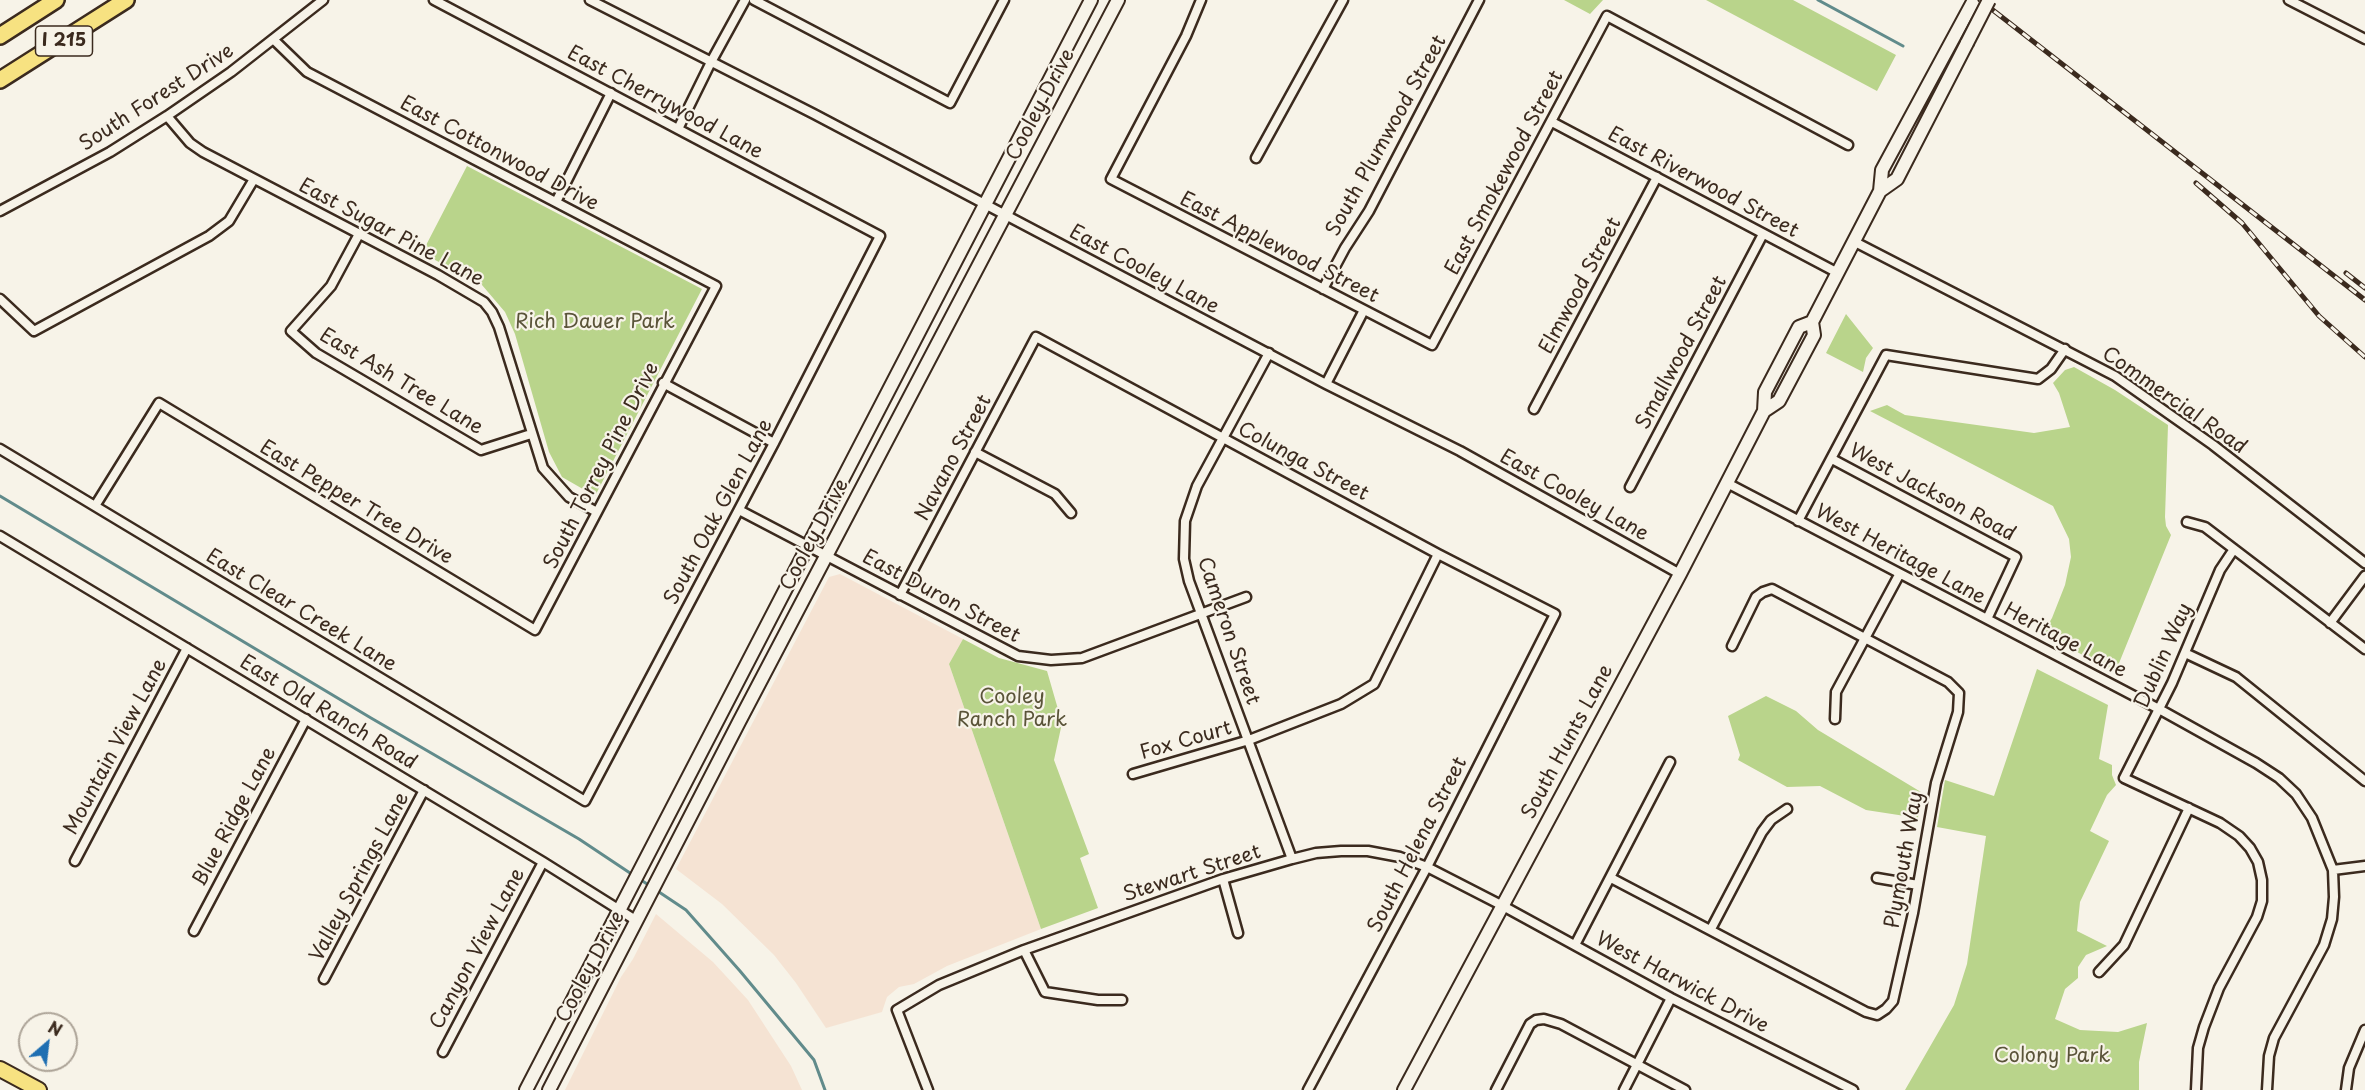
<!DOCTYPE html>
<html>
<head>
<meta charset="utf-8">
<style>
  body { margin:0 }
  #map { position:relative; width:2365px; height:1090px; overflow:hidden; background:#f7f3e8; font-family:"Playpen Sans",sans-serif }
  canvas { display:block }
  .north { position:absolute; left:18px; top:1012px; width:60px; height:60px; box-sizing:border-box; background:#f7f3e8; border:2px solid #aca397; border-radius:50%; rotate:28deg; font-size:16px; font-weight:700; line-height:24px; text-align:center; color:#3b2a1e }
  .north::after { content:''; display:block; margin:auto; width:21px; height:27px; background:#1f6fb2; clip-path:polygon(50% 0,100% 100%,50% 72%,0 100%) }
</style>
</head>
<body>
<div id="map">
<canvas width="2365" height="1090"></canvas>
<div class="north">N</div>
</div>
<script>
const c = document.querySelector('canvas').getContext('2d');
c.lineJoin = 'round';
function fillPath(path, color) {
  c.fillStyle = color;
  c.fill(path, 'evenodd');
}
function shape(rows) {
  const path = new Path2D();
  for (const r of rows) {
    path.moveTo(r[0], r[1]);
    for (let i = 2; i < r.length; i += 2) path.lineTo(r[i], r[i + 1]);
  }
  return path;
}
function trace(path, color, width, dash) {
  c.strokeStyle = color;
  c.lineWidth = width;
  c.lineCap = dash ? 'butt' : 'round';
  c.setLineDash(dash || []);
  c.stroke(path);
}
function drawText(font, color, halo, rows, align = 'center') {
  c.font = font + ' "Playpen Sans",sans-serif';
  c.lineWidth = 4.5;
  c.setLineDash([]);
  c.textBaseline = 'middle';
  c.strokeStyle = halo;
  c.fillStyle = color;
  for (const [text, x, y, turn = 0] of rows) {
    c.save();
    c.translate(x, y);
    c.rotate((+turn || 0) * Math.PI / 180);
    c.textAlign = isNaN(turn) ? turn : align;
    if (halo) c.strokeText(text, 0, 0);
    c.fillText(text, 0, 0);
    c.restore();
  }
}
fillPath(shape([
  [840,574,963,639,949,664,1041,929,947,966,914,984,899,987,887,997,882,1012,826,1028,796,983,774,955,722,904,676,869,829,577],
  [656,914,713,962,748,1000,791,1066,802,1090,565,1090,621,977,633,959]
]), '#f5e3d3');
fillPath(shape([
  [1564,0,1603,0,1590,14],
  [1706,0,1793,0,1896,55,1877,91],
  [467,166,702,289,595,496,562,477,549,452,515,334,505,312,482,285,422,253],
  [1846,314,1873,348,1866,358,1863,372,1826,353],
  [2074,367,2115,390,2168,425,2165,517,2166,526,2171,535,2115,673,2043,633,2052,618,2065,585,2071,557,2069,539,2053,506,1870,411,1887,405,1905,415,2034,433,2070,427,2059,393,2053,383,2065,370],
  [963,639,999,658,1047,671,1062,723,1054,760,1089,854,1080,858,1098,908,1041,929,949,664],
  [2037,669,2108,705,2099,759,2112,765,2112,775,2116,785,2107,795,2090,831,2109,841,2080,902,2077,931,2107,946,2086,955,2078,967,2078,978,2065,989,2055,1019,2080,1030,2118,1032,2147,1023,2139,1062,2139,1090,1905,1090,1954,1005,1967,964,1986,836,1937,827,1945,780,1994,796],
  [1766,696,1796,711,1818,730,1921,792,1918,818,1866,810,1820,786,1787,787,1738,760,1740,755,1728,716]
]), '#b9d48b');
trace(shape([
  [1818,0,1903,46],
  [0,496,371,718,579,839,633,875],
  [638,878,650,886],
  [656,890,686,910,740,971,814,1060,825,1090]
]), '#618b8b', 3);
const street = shape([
  [590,0,814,114,1326,384,1460,451,1680,574],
  [754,0,950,103,1004,0],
  [1201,0,1186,36,1111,179,1432,345,1607,16,1848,145],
  [2289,0,2365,39],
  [167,116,190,143,203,152,438,275,484,302,492,312,499,327,543,468,569,497,597,512],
  [1552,122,1838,273],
  [678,129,711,62,745,0],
  [1256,158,1343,0],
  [556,202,611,93],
  [0,211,110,152,167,116,231,72,323,0],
  [359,234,331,286,291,331,316,353,481,450,531,434],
  [1853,241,2115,376,2213,445,2365,563],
  [1323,289,1345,248,1369,211,1479,0],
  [0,299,34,331,209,236,229,221,254,179],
  [1269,353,1197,486,1185,521,1184,559,1189,581,1292,859],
  [663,383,774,443],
  [1326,384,1364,310],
  [1534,409,1657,177],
  [0,449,585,801,774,443,880,236,434,0],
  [975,452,1055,494,1071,513],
  [1832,459,2016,557,1987,619],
  [1727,483,2159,709,2256,763,2279,778,2296,794,2312,818,2333,870,2334,897,2332,919,2324,945,2274,1038,2269,1056,2267,1090],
  [1630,487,1763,234],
  [95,506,159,403,535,630,716,286,307,72,274,40],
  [739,510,1018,656,1051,660,1082,658,1246,597],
  [1798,521,1886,355,2038,379,2051,369,2065,349],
  [2187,522,2205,527,2365,649],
  [0,536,543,862,637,921],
  [900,595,1036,337,1438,554,1555,614,1427,867,1308,1090],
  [2330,623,2365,576],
  [2185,653,2236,677,2365,781],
  [1835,719,1836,692,1899,575],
  [1133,774,1249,740,1341,704,1374,684,1438,554],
  [75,861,187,648],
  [2333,870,2365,866],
  [1611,878,1866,1012,1877,1015,1886,1009,1893,1001,1913,913,1936,783,1958,712,1959,693,1948,682,1772,589,1763,592,1756,597,1732,646],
  [1877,878,1918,885],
  [1223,879,1238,933],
  [1711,929,1762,832,1771,820,1787,809],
  [194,931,306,719],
  [1575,945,1670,762],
  [1024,950,1045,992,1098,1000,1122,1000],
  [2099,972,2124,945,2189,808],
  [324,979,424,790],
  [443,1052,543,862],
  [928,1090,897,1010,939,985,1024,950,1223,879,1292,859,1316,853,1341,851,1368,851,1400,857,1427,867,1503,906,1671,998,1853,1090],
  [1496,1090,1530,1024,1536,1020,1544,1019,1561,1024,1685,1090],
  [1624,1090,1671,998],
  [2196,1090,2198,1048,2204,1027,2219,988,2257,917,2262,901,2262,880,2258,862,2250,848,2239,836,2220,823,2124,778,2172,683,2220,570,2234,549],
  [2346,1090,2349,1068,2365,1030]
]);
const secondary = shape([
  [1880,191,1897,179,1967,43],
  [1764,411,1765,392,1799,327,1812,322],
  [526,1090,1091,0],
  [549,1090,740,720,1118,0],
  [1404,1090,1680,574,1764,411,1779,401,1814,335,1812,322,1880,191,1882,170,1974,0]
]);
const primary = shape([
  [0,1069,39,1090]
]);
const highway = shape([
  [0,36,56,0],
  [0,80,126,0]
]);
trace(street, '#3b2a1e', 13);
trace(secondary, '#3b2a1e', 16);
trace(primary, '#3b2a1e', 18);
trace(highway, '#3b2a1e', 20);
trace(street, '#f7f3e8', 8);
trace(secondary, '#f7f3e8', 12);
trace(primary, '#f7e281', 14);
trace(highway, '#f7e281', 15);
const rail = shape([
  [1980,0,2365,300],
  [2196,183,2242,223,2319,316,2365,357],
  [2346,273,2365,288]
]);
trace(rail, '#3b2a1e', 5);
trace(rail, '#f7f3e8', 3, [9]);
const secondaryBridge = shape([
  [1967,43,1989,0]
]);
trace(secondaryBridge, '#3b2a1e', 16, []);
trace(secondaryBridge, '#f7f3e8', 12);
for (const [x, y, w] of [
  [64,41,57]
]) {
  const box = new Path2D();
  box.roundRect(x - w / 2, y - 15, w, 30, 4.5);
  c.fillStyle = '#f7f3e8';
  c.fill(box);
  trace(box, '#3b2a1e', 1.5);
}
drawText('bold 18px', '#3b2a1e', null, [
  ["I 215",64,41]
]);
drawText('20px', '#3b2a1e', '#f7f3e8', [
  ["South Forest Drive",157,98,-33],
  ["East Cherrywood Lane",665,103,28],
  ["Cooley Drive",1041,105,-62],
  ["South Plumwood Street",1387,136,-61],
  ["East Cottonwood Drive",499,154,28],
  ["East Smokewood Street",1505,173,-62],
  ["East Riverwood Street",1703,183,28],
  ["East Sugar Pine Lane",391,233,28],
  ["East Applewood Street",1279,248,27],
  ["East Cooley Lane",1144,270,28],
  ["Elmwood Street",1581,286,-62],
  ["Smallwood Street",1682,353,-62],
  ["East Ash Tree Lane",401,382,31],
  ["Commercial Road",2174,401,35],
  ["Navano Street",954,458,-62],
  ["Colunga Street",1303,462,28],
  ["South Torrey Pine Drive",602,466,-63],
  ["West Jackson Road",1932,493,28],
  ["East Cooley Lane",1574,496,29],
  ["East Pepper Tree Drive",356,503,31],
  ["South Oak Glen Lane",719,512,-62],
  ["Cooley Drive",815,535,-62],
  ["West Heritage Lane",1900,555,28],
  ["East Duron Street",941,597,28],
  ["East Clear Creek Lane",301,611,31],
  ["Cameron Street",1228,631,71],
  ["Heritage Lane",2065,641,28],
  ["Dublin Way",2164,656,-66],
  ["East Old Ranch Road",328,713,31],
  ["Fox Court",1186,741,-16],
  ["South Hunts Lane",1568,742,-62],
  ["Mountain View Lane",116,747,-62],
  ["Blue Ridge Lane",235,817,-62],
  ["South Helena Street",1418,845,-63],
  ["Plymouth Way",1905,860,-80],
  ["Stewart Street",1192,874,-18],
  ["Valley Springs Lane",360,877,-62],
  ["Canyon View Lane",478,949,-62],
  ["Cooley Drive",591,967,-62],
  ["West Harwick Drive",1682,983,28]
]);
drawText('20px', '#5a5439', '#f7f3e8', [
  ["Rich Dauer Park",595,322],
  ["Cooley",1012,697],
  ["Ranch Park",1012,720],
  ["Colony Park",2052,1056]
]);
</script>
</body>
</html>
